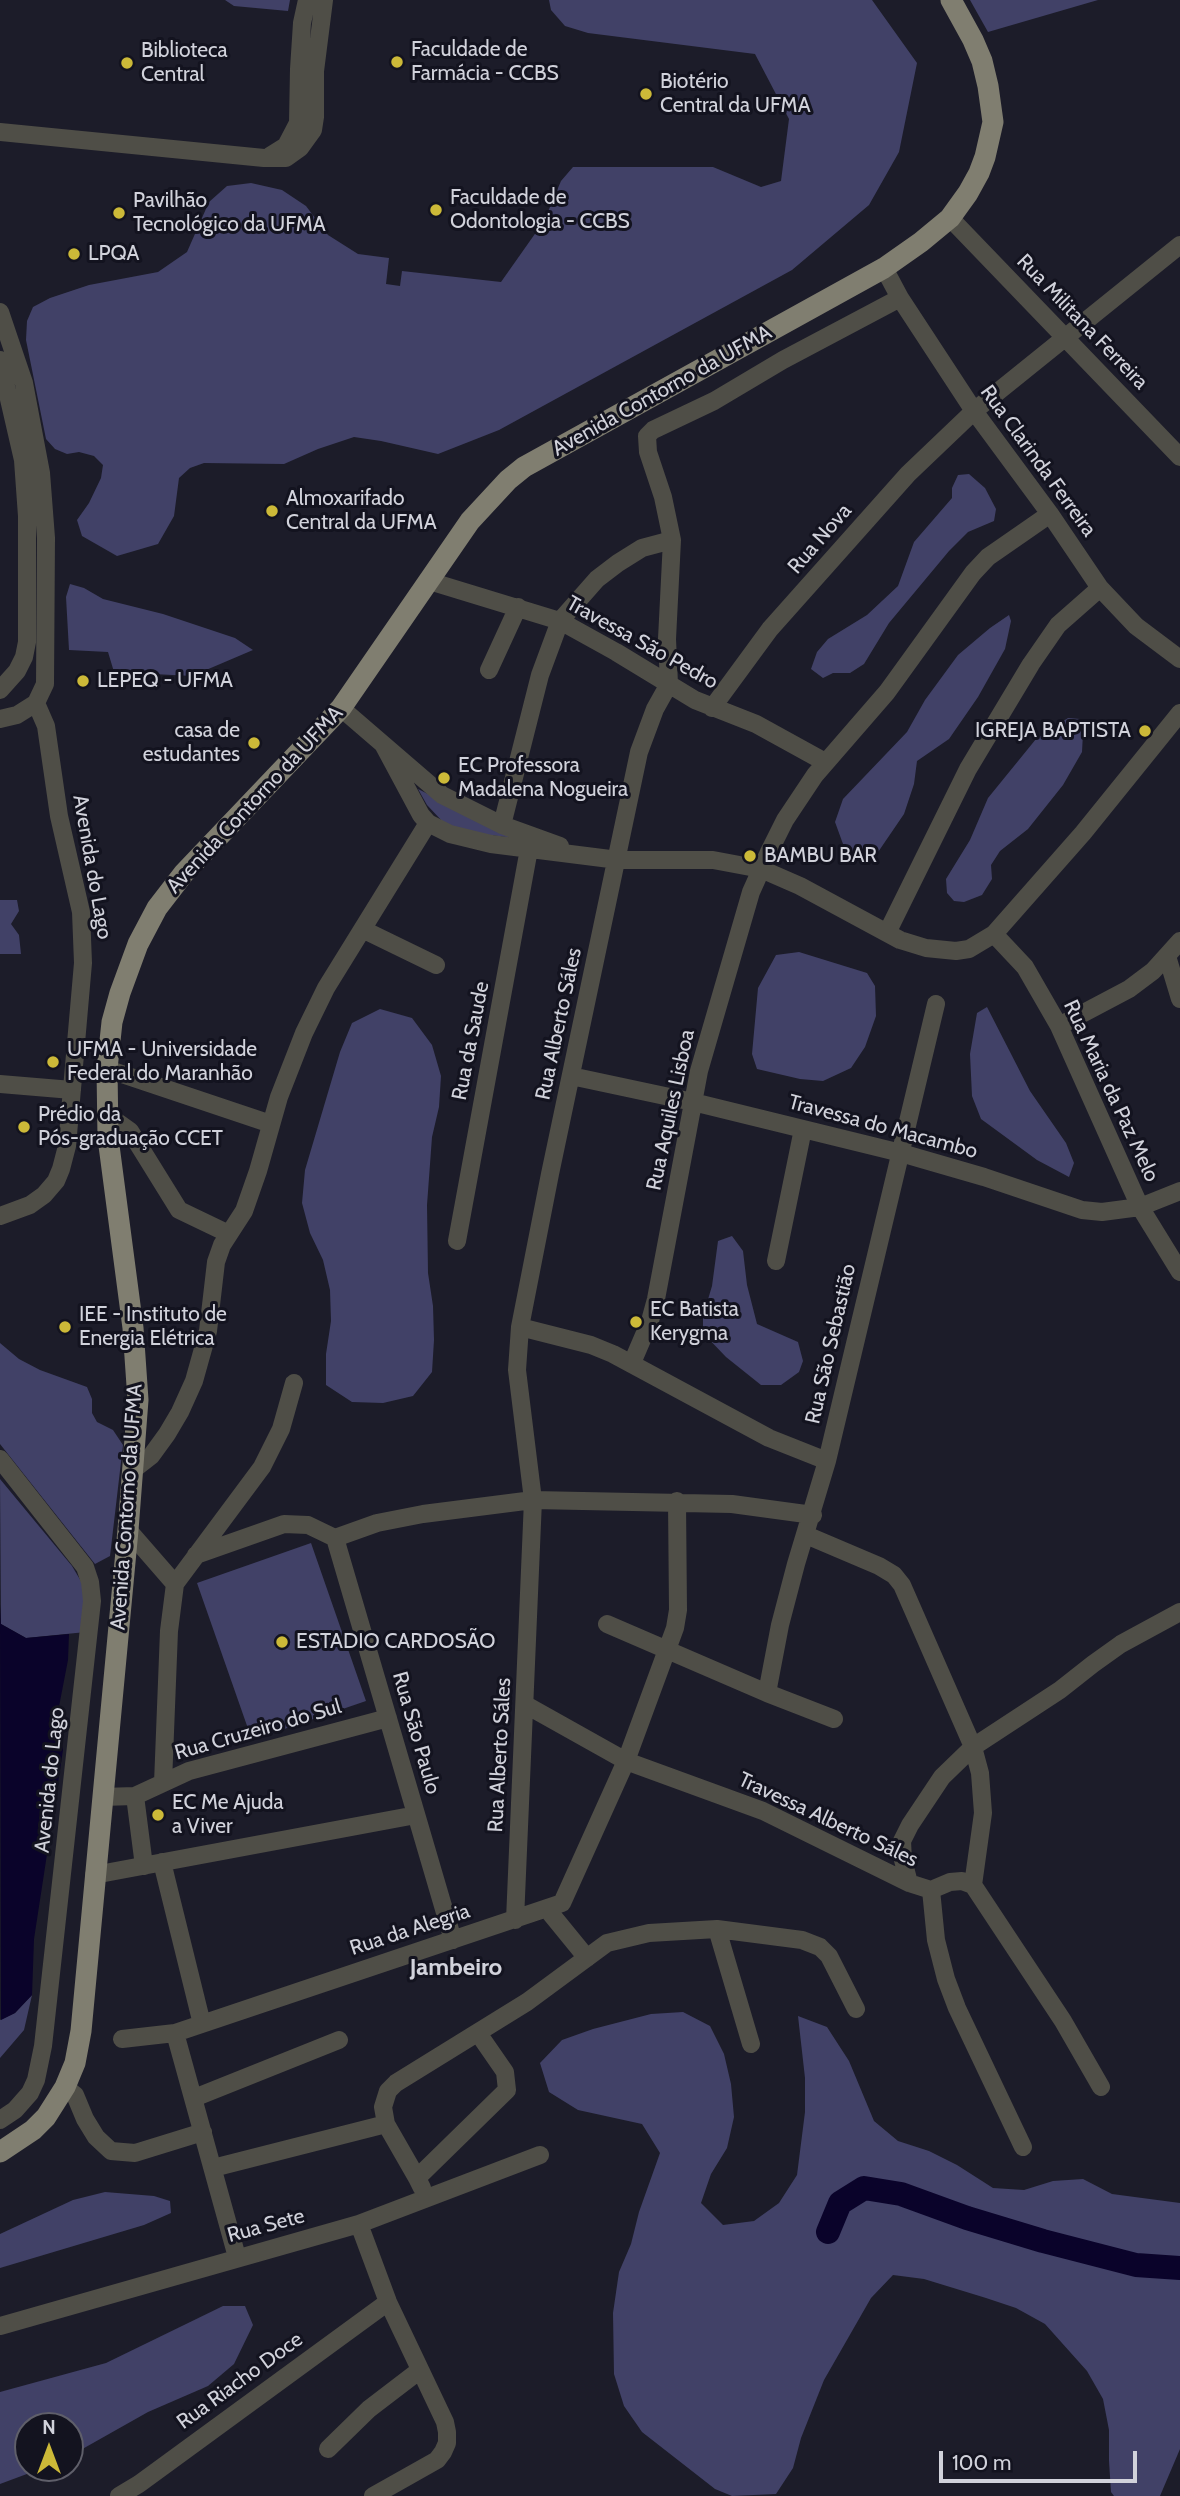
<!DOCTYPE html>
<html>
<head>
<meta charset="utf-8">
<style>
  body { margin:0 }
  #map { position:relative; width:1180px; height:2496px; overflow:hidden; background:#1c1c29; font-family:Cabin,sans-serif }
  canvas { display:block }
  .north { position:absolute; left:14px; top:2412px; width:70px; height:70px; box-sizing:border-box; background:#13131f; border:2px solid #5f5f6a; border-radius:50%; rotate:0deg; font-size:19px; font-weight:700; line-height:28px; text-align:center; color:#d1d2db }
  .north::after { content:''; display:block; margin:auto; width:24px; height:32px; background:#ccb938; clip-path:polygon(50% 0,100% 100%,50% 72%,0 100%) }
  .scale { position:absolute; left:939px; top:2451px; width:198px; height:32px; box-sizing:border-box; border:4px solid #d1d2db; border-top:0; padding-left:9px; font-size:21px; line-height:24px; white-space:nowrap; color:#d1d2db; -webkit-text-stroke:5px #13131f; paint-order:stroke }
</style>
</head>
<body>
<div id="map">
<canvas width="1180" height="2496"></canvas>
<div class="north">N</div>
<div class="scale">100 m</div>
</div>
<script>
const c = document.querySelector('canvas').getContext('2d');
c.lineJoin = 'round';
function fillPath(path, color) {
  c.fillStyle = color;
  c.fill(path, 'evenodd');
}
function shape(rows) {
  const path = new Path2D();
  for (const r of rows) {
    path.moveTo(r[0], r[1]);
    for (let i = 2; i < r.length; i += 2) path.lineTo(r[i], r[i + 1]);
  }
  return path;
}
function trace(path, color, width, dash) {
  c.strokeStyle = color;
  c.lineWidth = width;
  c.lineCap = dash ? 'butt' : 'round';
  c.setLineDash(dash || []);
  c.stroke(path);
}
function drawText(font, color, halo, rows, align = 'center') {
  c.font = font + ' Cabin,sans-serif';
  c.lineWidth = 6;
  c.setLineDash([]);
  c.textBaseline = 'middle';
  c.strokeStyle = halo;
  c.fillStyle = color;
  for (const [text, x, y, turn = 0] of rows) {
    c.save();
    c.translate(x, y);
    c.rotate((+turn || 0) * Math.PI / 180);
    c.textAlign = isNaN(turn) ? turn : align;
    if (halo) c.strokeText(text, 0, 0);
    c.fillText(text, 0, 0);
    c.restore();
  }
}
fillPath(shape([
  [225,0,290,0,288,11,234,6],
  [549,0,872,0,917,63,899,152,869,205,792,270,499,430,438,454,381,441,354,437,318,449,284,464,204,463,190,468,179,478,174,516,158,544,117,556,82,536,77,520,89,503,101,478,103,465,94,456,79,452,67,454,55,449,46,439,26,340,27,321,33,307,50,298,89,285,158,272,187,252,209,202,227,186,251,183,282,190,306,206,328,235,358,254,389,258,386,284,400,286,402,271,501,282,544,221,561,181,573,167,713,167,761,187,781,181,789,119,755,54,588,33,565,26,551,10],
  [970,0,1098,0,988,32],
  [969,474,985,488,996,509,994,521,968,532,949,551,889,623,864,664,850,673,833,673,823,678,811,669,817,652,828,639,867,615,898,586,914,542,952,498,952,488,958,475],
  [70,584,84,588,103,599,163,614,235,638,253,650,192,676,114,672,108,652,69,650,66,597],
  [1009,615,1011,621,1005,649,978,697,949,739,917,761,914,784,904,814,874,858,858,861,847,855,835,822,843,799,907,732,925,700,958,655,990,628],
  [1068,718,1080,719,1083,733,1082,752,1063,785,1028,829,1000,851,991,865,992,879,982,895,964,902,954,901,947,893,946,879,970,840,988,798,1036,739],
  [418,789,454,807,522,839,465,832,443,822,427,805],
  [0,900,17,900,19,911,11,924,19,935,21,954,0,954],
  [799,952,867,973,875,986,876,1016,865,1047,851,1068,823,1081,800,1079,757,1069,752,1054,758,988,776,955],
  [987,1007,1030,1091,1066,1143,1074,1163,1069,1177,1037,1160,981,1119,972,1096,970,1054,977,1013],
  [380,1009,412,1018,432,1045,441,1076,439,1107,432,1137,427,1205,428,1273,433,1306,434,1340,432,1372,413,1396,383,1403,352,1402,326,1385,326,1354,331,1321,330,1290,323,1260,310,1233,302,1203,305,1170,340,1052,352,1023],
  [732,1236,743,1251,747,1285,757,1324,798,1342,803,1361,799,1372,781,1385,761,1385,726,1357,703,1333,703,1316,712,1286,718,1241],
  [0,1343,19,1359,40,1370,87,1387,92,1399,92,1413,97,1422,113,1430,123,1445,110,1556,95,1564,0,1444],
  [0,1479,72,1566,85,1588,86,1632,26,1638,1,1624],
  [311,1543,366,1701,252,1740,197,1583],
  [32,1995,24,2030,0,2058,0,2020,15,2013],
  [683,2012,710,2026,724,2054,731,2084,734,2117,727,2148,711,2174,701,2203,723,2225,754,2221,779,2203,797,2175,805,2112,805,2078,798,2016,827,2027,849,2061,874,2121,898,2141,929,2151,957,2165,993,2188,1024,2190,1053,2181,1083,2179,1112,2194,1180,2203,1180,2449,1160,2496,1114,2496,1111,2492,1109,2461,1109,2430,1103,2399,1087,2371,1045,2324,1016,2308,986,2298,924,2279,893,2275,871,2298,824,2380,801,2438,793,2468,776,2494,732,2496,715,2489,642,2432,624,2406,614,2374,613,2313,619,2272,631,2244,639,2212,660,2153,642,2124,578,2110,549,2092,540,2063,562,2040,593,2029,651,2014],
  [105,2192,154,2196,170,2201,171,2213,144,2225,0,2268,0,2234,73,2200],
  [223,2306,245,2306,253,2325,234,2364,208,2386,148,2412,70,2456,70,2426,28,2426,28,2468,43,2468,0,2484,0,2392,106,2363]
]), '#414167');
fillPath(shape([
  [0,1605,1,1624,26,1638,69,1634,68,1660,56,1722,63,1750,34,1939,32,1995,15,2013,1,2020]
]), '#0a032a');
trace(shape([
  [828,2232,840,2203,864,2188,901,2194,967,2218,1043,2241,1136,2265,1180,2268]
]), '#0a032a', 24);
trace(shape([
  [0,132,264,158,286,158,300,148,313,130,315,117,315,71,324,0],
  [270,156,286,146,298,123,299,69,302,23,307,0],
  [950,218,1180,457],
  [884,268,900,298,974,411,1050,514,1100,588,1136,626,1180,659],
  [0,312,24,383,41,473,46,538,45,684,36,703,17,715,0,719],
  [0,360,23,460,27,516,27,642,24,657,17,671,0,690],
  [429,581,560,621,616,652,695,700,756,724,825,762],
  [489,670,518,607],
  [341,708,442,795,502,825,560,846],
  [712,708,770,629,908,474,974,411,1180,245],
  [384,746,421,815,428,823,450,834,491,844,618,860,713,860,761,869,800,886,900,940,926,948,956,951,969,949,994,934,1083,833,1180,713],
  [502,825,540,675,560,621,597,579,618,563,642,548,672,540],
  [364,930,436,965],
  [887,933,968,769,1031,664,1058,625,1100,588],
  [994,934,1025,967,1059,1026,1140,1207,1180,1272],
  [1167,956,1180,999],
  [1059,1026,1129,989,1153,971,1180,941],
  [107,1069,271,1124],
  [571,1076,693,1102,901,1153,984,1177,1082,1210,1102,1212,1140,1207,1180,1191],
  [0,1084,72,1090],
  [107,1120,116,1121,130,1131,179,1210,229,1234],
  [0,1216,30,1205,44,1195,56,1181,61,1169,67,1146,83,963,81,912,59,816,46,726,36,703],
  [457,1241,529,849],
  [776,1261,803,1129],
  [520,1327,591,1345,613,1354,769,1438,827,1461],
  [632,1363,650,1321,656,1299,699,1071,751,892,769,852,785,820,815,775,887,692,973,573,988,557,1050,514],
  [0,1459,85,1567,90,1582,92,1601,43,2046,36,2080,30,2093,15,2110,0,2120],
  [133,1470,151,1456,167,1434,180,1412,194,1381,208,1331,216,1262,222,1245,244,1211,258,1171,279,1097,304,1033,326,988,428,823],
  [128,1530,175,1584,169,1631,163,1783],
  [806,1535,879,1566,894,1575,902,1585,973,1747,980,1773,983,1813,973,1885],
  [335,1538,377,1523,423,1514,533,1500,732,1504,813,1515],
  [335,1538,453,1940],
  [196,1555,284,1524,308,1525,335,1538],
  [175,1584,262,1467,281,1429,294,1383],
  [607,1624,767,1693,834,1719],
  [767,1693,780,1625,796,1564,827,1461,936,1004],
  [526,1705,626,1761,763,1811,909,1883,931,1890,950,1882,962,1881,973,1885,1063,2021,1101,2087],
  [135,1796,144,1866],
  [102,1797,135,1796,189,1771,388,1718],
  [162,1862,202,2024],
  [94,1875,416,1815],
  [909,1883,903,1860,902,1841,910,1825,942,1777,973,1747,1060,1690,1093,1664,1121,1644,1180,1612],
  [931,1890,936,1940,946,1979,957,2008,1023,2147],
  [547,1909,587,1958],
  [515,1920,533,1500,517,1370,520,1327,550,1174,639,752,655,709,669,684,667,639,672,540,663,497,648,452,647,436,653,430,714,401,783,360,900,298],
  [717,1929,751,2044],
  [175,2033,237,2257],
  [122,2039,175,2033,562,1903,626,1761,675,1628,678,1610,677,1501],
  [65,2087,75,2095,85,2119,96,2137,111,2151,135,2153,203,2132],
  [194,2098,339,2040],
  [213,2168,386,2124],
  [417,2178,386,2124,383,2107,388,2091,396,2083,527,2002,607,1943,649,1933,717,1929,802,1940,820,1947,829,1956,856,2009],
  [422,2188,417,2178,507,2090,505,2072,478,2033],
  [359,2224,388,2302,445,2422,447,2432,447,2443,443,2452,437,2460,373,2496],
  [0,2326,359,2224,540,2155],
  [328,2449,369,2409,420,2370],
  [119,2496,139,2484,388,2302]
]), '#4f4e47', 18);
trace(shape([
  [0,2152,33,2130,46,2117,65,2087,75,2063,81,2031,128,1530,138,1400,133,1328,108,1138,107,1069,112,1022,120,993,138,944,157,908,184,873,341,708,470,521,508,480,524,467,884,268,921,242,950,218,968,193,979,173,985,157,993,122,988,86,982,61,973,40,951,0]
]), '#807e70', 21);
for (const [x, y, r, color] of [
  [397,62,7,"#ccb938"],
  [127,63,7,"#ccb938"],
  [646,94,7,"#ccb938"],
  [436,210,7,"#ccb938"],
  [119,213,7,"#ccb938"],
  [74,254,7,"#ccb938"],
  [272,511,7,"#ccb938"],
  [83,681,7,"#ccb938"],
  [1145,731,7,"#ccb938"],
  [254,743,7,"#ccb938"],
  [444,778,7,"#ccb938"],
  [750,856,7,"#ccb938"],
  [53,1062,7,"#ccb938"],
  [24,1127,7,"#ccb938"],
  [636,1322,7,"#ccb938"],
  [65,1327,7,"#ccb938"],
  [282,1642,7,"#ccb938"],
  [158,1815,7,"#ccb938"]
]) {
  const dot = new Path2D();
  dot.arc(x, y, r, 0, 2 * Math.PI);
  c.fillStyle = color;
  c.fill(dot);
  trace(dot, '#13131f', 2.5);
}
drawText('21px', '#d1d2db', '#13131f', [
  ["Faculdade de",411,50],
  ["Farmácia - CCBS",411,74],
  ["Biblioteca",141,51],
  ["Central",141,75],
  ["Biotério",660,82],
  ["Central da UFMA",660,106],
  ["Faculdade de",450,198],
  ["Odontologia - CCBS",450,222],
  ["Pavilhão",133,201],
  ["Tecnológico da UFMA",133,225],
  ["LPQA",88,254],
  ["Almoxarifado",286,499],
  ["Central da UFMA",286,523],
  ["LEPEQ - UFMA",97,681],
  ["casa de",240,731,"right"],
  ["estudantes",240,755,"right"],
  ["IGREJA BAPTISTA",1131,731,"right"],
  ["EC Professora",458,766],
  ["Madalena Nogueira",458,790],
  ["BAMBU BAR",764,856],
  ["UFMA - Universidade",67,1050],
  ["Federal do Maranhão",67,1074],
  ["Prédio da",38,1115],
  ["Pós-graduação CCET",38,1139],
  ["EC Batista",650,1310],
  ["Kerygma",650,1334],
  ["IEE - Instituto de",79,1315],
  ["Energia Elétrica",79,1339],
  ["ESTADIO CARDOSÃO",296,1642],
  ["EC Me Ajuda",172,1803],
  ["a Viver",172,1827]
], 'left');
drawText('21px', '#d1d2db', '#13131f', [
  ["Rua Militana Ferreira",1082,322,46],
  ["Avenida Contorno da UFMA",662,391,-29],
  ["Rua Clarinda Ferreira",1038,461,54],
  ["Rua Nova",820,539,-49],
  ["Travessa São Pedro",642,643,29],
  ["Avenida Contorno da UFMA",255,800,-47],
  ["Avenida do Lago",92,867,80],
  ["Rua Alberto Sáles",559,1024,-78],
  ["Rua da Saude",471,1041,-79],
  ["Rua Maria da Paz Melo",1111,1091,65],
  ["Rua Aquiles Lisboa",671,1110,-78],
  ["Travessa do Macambo",883,1127,15],
  ["Rua São Sebastião",831,1344,-77],
  ["Avenida Contorno da UFMA",127,1507,-86],
  ["Rua Cruzeiro do Sul",258,1730,-16],
  ["Rua São Paulo",416,1733,74],
  ["Rua Alberto Sáles",500,1755,-87],
  ["Avenida do Lago",50,1780,-84],
  ["Travessa Alberto Sáles",828,1820,25],
  ["Rua da Alegria",410,1930,-18],
  ["Rua Sete",266,2226,-15],
  ["Rua Riacho Doce",240,2381,-36]
]);
drawText('bold 24px', '#d1d2db', '#13131f', [
  ["Jambeiro",456,1968]
]);
</script>
</body>
</html>
